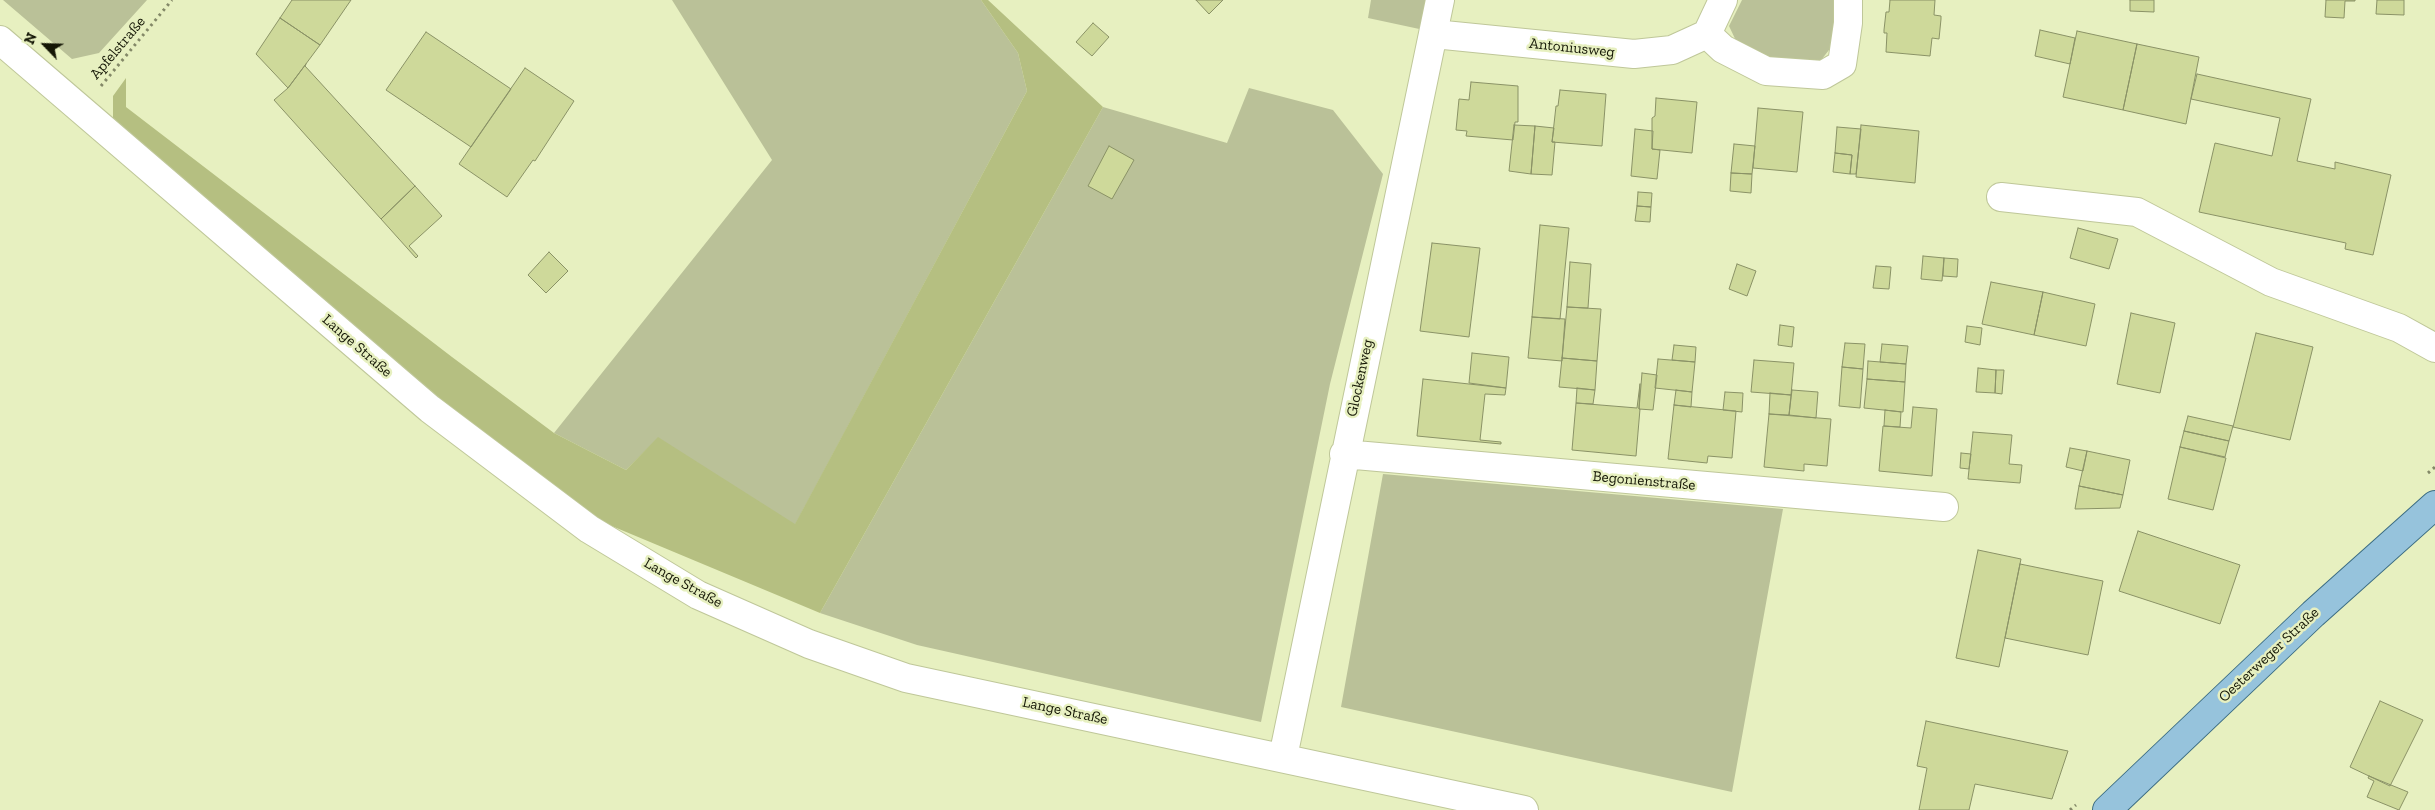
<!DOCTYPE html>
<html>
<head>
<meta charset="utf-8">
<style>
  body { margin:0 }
  #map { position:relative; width:2435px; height:810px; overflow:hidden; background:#e7f0c0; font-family:"Zilla Slab",serif }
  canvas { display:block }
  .north { position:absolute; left:20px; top:20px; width:50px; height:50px; -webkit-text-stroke:4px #e7f0c0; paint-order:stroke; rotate:294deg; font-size:14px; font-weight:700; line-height:20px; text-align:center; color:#141605 }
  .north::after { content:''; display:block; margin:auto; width:18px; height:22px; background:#141605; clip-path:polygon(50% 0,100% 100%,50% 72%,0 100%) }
</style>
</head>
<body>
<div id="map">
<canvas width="2435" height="810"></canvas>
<div class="north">N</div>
</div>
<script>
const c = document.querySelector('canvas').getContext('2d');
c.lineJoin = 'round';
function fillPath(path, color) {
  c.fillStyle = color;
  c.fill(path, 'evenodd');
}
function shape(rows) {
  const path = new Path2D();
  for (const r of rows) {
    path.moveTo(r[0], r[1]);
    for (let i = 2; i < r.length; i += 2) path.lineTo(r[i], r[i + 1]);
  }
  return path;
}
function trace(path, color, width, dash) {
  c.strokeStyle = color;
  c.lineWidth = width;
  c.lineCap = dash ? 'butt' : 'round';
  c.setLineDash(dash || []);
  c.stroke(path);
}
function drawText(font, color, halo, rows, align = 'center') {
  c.font = font + ' "Zilla Slab",serif';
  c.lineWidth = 5;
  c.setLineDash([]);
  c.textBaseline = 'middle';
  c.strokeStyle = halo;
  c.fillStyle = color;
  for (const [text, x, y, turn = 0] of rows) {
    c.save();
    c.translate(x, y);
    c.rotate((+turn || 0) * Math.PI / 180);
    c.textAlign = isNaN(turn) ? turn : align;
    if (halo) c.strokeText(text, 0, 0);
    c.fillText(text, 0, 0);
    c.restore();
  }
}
fillPath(shape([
  [3,0,147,0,99,53,72,59],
  [672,0,981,0,1018,53,1027,91,795,525,658,438,626,470,554,433,772,160],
  [1371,0,1430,0,1424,30,1368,18],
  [1742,0,1836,0,1836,41,1818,64,1771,61,1738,45,1729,26],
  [1249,88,1333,110,1383,174,1330,384,1261,722,917,645,820,613,1103,107,1227,143],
  [1383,474,1783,509,1732,792,1341,707]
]), '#bac198');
fillPath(shape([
  [981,0,988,0,1103,107,820,613,607,524,530,471,414,378,113,119,113,96,126,78,126,107,452,357,554,433,626,470,658,437,795,524,1027,91,1018,53]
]), '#b5bf81');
const building = shape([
  [292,0,351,0,320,45,280,18,292,0],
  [1196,0,1223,0,1209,14,1196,0],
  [1890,0,1935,0,1934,15,1941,16,1941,19,1939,39,1932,38,1930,56,1886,52,1887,33,1884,33,1884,30,1886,12,1889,12,1890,0],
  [2130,0,2154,0,2154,12,2130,11,2130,0],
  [2326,0,2355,0,2355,1,2345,1,2344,18,2325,17,2326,0],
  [2377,0,2404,0,2404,15,2376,14,2377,0],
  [280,18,320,45,288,88,256,54,280,18],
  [1093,23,1109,37,1092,56,1076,42,1093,23],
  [2040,30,2075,38,2070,64,2035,56,2040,30],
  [2077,31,2137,44,2123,110,2063,97,2077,31],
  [426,32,511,89,471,147,386,90,426,32],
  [2137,44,2199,57,2186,124,2123,110,2137,44],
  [306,64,305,66,415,186,381,219,274,100,288,88,306,64],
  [525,68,574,101,535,161,533,160,507,197,459,164,525,68],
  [2197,74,2311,99,2297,161,2335,169,2335,162,2391,175,2373,255,2345,249,2346,243,2199,212,2215,143,2272,156,2280,118,2191,99,2197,74],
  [1471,82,1518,86,1518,122,1515,122,1513,140,1466,136,1467,131,1456,130,1459,99,1469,100,1471,82],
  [1560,90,1606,94,1602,146,1552,142,1556,106,1558,106,1560,90],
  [1656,98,1697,102,1692,153,1652,149,1652,118,1655,116,1656,98],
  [1758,108,1803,112,1797,172,1753,168,1758,108],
  [1514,125,1535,126,1531,174,1509,171,1514,125],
  [1861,125,1919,131,1915,183,1856,177,1861,125],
  [1535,126,1554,128,1552,142,1555,142,1552,175,1531,174,1535,126],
  [1837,127,1861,129,1856,174,1850,174,1852,155,1835,153,1837,127],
  [1635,129,1653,131,1652,149,1660,150,1657,179,1631,176,1635,129],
  [1734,144,1755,146,1752,174,1731,173,1734,144],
  [1109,146,1134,160,1112,199,1088,186,1109,146],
  [1835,153,1852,155,1850,174,1833,172,1835,153],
  [1731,173,1752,174,1751,193,1730,191,1731,173],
  [415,186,442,216,409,246,418,256,416,258,381,219,415,186],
  [1638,192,1652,193,1651,207,1637,206,1638,192],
  [1637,206,1651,207,1650,222,1635,221,1637,206],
  [1540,225,1569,228,1560,319,1532,317,1540,225],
  [2078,228,2118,239,2109,269,2070,258,2078,228],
  [1432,243,1480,248,1469,337,1420,331,1432,243],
  [549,252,568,271,546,293,528,275,549,252],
  [1923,256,1944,258,1942,281,1921,279,1923,256],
  [1944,258,1958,259,1957,277,1943,276,1944,258],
  [1570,262,1591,264,1588,308,1567,307,1570,262],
  [1737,264,1756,271,1747,296,1729,289,1737,264],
  [1876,266,1891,267,1889,289,1873,288,1876,266],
  [1991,282,2043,292,2034,335,1982,324,1991,282],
  [2043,292,2095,304,2086,346,2034,335,2043,292],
  [1567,307,1601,309,1597,361,1562,358,1567,307],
  [2131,313,2175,323,2160,393,2117,384,2131,313],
  [1532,317,1565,319,1562,361,1528,358,1532,317],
  [1780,325,1794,327,1792,347,1778,345,1780,325],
  [1967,326,1982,328,1980,345,1965,342,1967,326],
  [2256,333,2313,347,2290,440,2233,427,2256,333],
  [1845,343,1865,344,1863,369,1842,367,1845,343],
  [1882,344,1908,346,1906,364,1880,362,1882,344],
  [1674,345,1696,347,1695,362,1672,360,1674,345],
  [1472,353,1509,357,1506,388,1469,383,1472,353],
  [1562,358,1597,361,1595,390,1559,387,1562,358],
  [1658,359,1695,362,1692,392,1655,388,1658,359],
  [1754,360,1794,363,1791,395,1751,392,1754,360],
  [1868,361,1906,364,1905,382,1867,379,1868,361],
  [1842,367,1863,369,1860,408,1839,406,1842,367],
  [1978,368,1996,370,1995,393,1976,392,1978,368],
  [1996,370,2004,370,2002,394,1995,393,1996,370],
  [1642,373,1657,375,1653,410,1639,409,1642,373],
  [1423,379,1506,388,1505,395,1485,394,1480,440,1501,442,1501,444,1417,436,1423,379],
  [1867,379,1905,382,1903,412,1864,408,1867,379],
  [1640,384,1639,409,1640,409,1636,456,1572,450,1576,403,1637,408,1640,384],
  [1577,388,1595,390,1593,404,1576,403,1577,388],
  [1676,390,1692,392,1691,407,1674,405,1676,390],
  [1792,390,1818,392,1816,418,1789,415,1792,390],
  [1725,392,1743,393,1742,412,1723,410,1725,392],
  [1770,393,1791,395,1789,415,1769,414,1770,393],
  [1674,405,1736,411,1732,458,1708,456,1707,463,1668,459,1674,405],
  [1913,407,1937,409,1932,476,1879,471,1883,426,1911,428,1913,407],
  [1885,410,1901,412,1900,427,1884,426,1885,410],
  [1769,414,1831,419,1827,466,1804,464,1804,471,1764,467,1769,414],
  [2188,416,2233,426,2229,441,2184,431,2188,416],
  [2184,431,2229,441,2225,457,2180,447,2184,431],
  [1973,432,2012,435,2009,464,2022,465,2020,483,1968,479,1973,432],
  [2180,447,2226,458,2213,510,2168,499,2180,447],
  [2070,448,2087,451,2083,471,2066,467,2070,448],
  [2087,451,2130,460,2123,495,2079,486,2087,451],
  [1961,453,1971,454,1969,469,1960,468,1961,453],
  [2079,486,2123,495,2120,508,2075,509,2079,486],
  [2138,531,2240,565,2220,624,2119,591,2138,531],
  [1978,550,2021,559,1999,667,1956,658,1978,550],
  [2020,564,2103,581,2088,655,2005,638,2020,564],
  [2380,701,2423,720,2390,786,2350,767,2380,701],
  [1926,721,2068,751,2052,799,1975,784,1969,810,1919,810,1927,768,1917,766,1926,721],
  [2369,776,2408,792,2399,810,2367,797,2374,781,2368,778,2369,776]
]);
fillPath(building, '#ced99a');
trace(building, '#8a9266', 1);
const minor = shape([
  [1434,34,1634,54,1672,50,1707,34,1723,49,1766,71,1823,75,1842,64,1848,23,1848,0],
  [1707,34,1723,0],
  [0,40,430,409,589,529,698,595,809,644,906,678,1524,810],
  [2001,197,2137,212,2271,282,2399,328,2435,348],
  [1344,454,1944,507],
  [1283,757,1440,0]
]);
const major = shape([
  [2107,810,2313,614,2435,505]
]);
trace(minor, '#bfc799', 30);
trace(major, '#3b6c82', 30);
trace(shape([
  [101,86,172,0],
  [2428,473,2435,467],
  [2070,810,2076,805]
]), '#838867', 3, [2.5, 4]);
trace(minor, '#fff', 28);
trace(major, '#96c3dc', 28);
drawText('15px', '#141605', '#e7f0c0', [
  ["Apfelstraße",118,48,-50],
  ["Antoniusweg",1572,48,6],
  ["Lange Straße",357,346,41],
  ["Glockenweg",1360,378,-78],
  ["Begonienstraße",1644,481,5],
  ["Lange Straße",683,583,29],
  ["Oesterweger Straße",2269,655,-43],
  ["Lange Straße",1065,711,12]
]);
</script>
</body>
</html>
